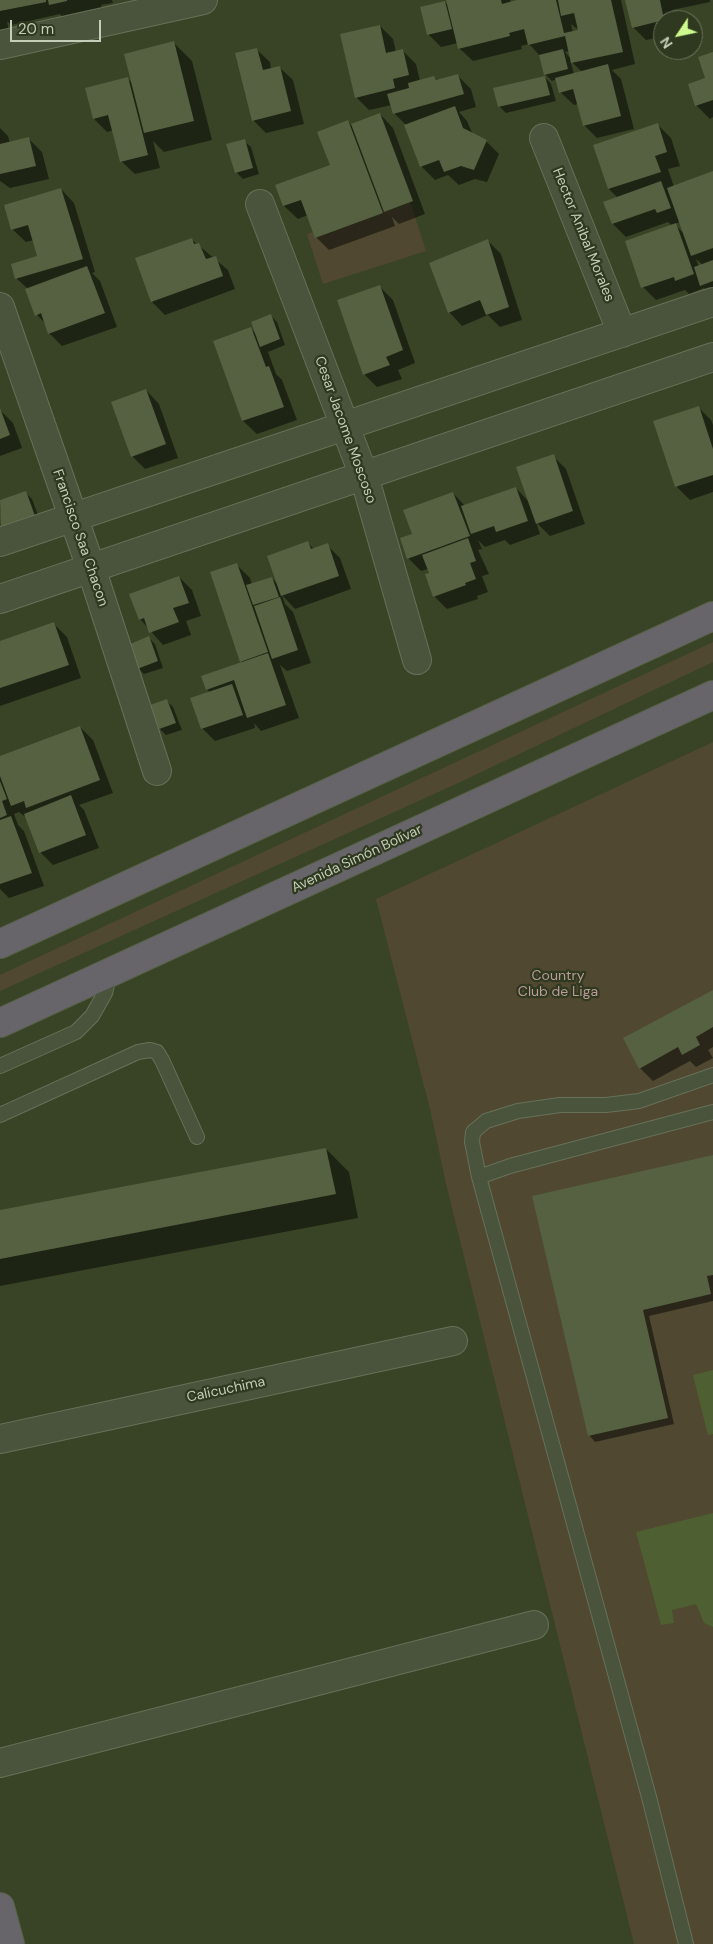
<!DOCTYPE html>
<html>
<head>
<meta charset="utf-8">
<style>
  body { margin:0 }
  #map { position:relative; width:713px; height:1944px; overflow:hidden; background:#394426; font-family:"DM Sans",sans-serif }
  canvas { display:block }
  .north { position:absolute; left:653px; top:10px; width:50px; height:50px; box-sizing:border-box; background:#2f391f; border:1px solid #6b745c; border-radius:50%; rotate:236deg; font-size:14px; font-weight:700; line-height:20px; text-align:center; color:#c4cdb8 }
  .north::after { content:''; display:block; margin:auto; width:18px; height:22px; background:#cefb8e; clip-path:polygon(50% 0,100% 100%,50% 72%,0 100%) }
  .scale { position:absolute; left:10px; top:20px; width:91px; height:22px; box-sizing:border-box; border:2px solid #c4cdb8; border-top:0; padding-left:6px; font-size:15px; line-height:18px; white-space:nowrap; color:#c4cdb8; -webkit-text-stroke:4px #2f391f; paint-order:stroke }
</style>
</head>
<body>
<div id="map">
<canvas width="713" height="1944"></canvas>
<div class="north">N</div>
<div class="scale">20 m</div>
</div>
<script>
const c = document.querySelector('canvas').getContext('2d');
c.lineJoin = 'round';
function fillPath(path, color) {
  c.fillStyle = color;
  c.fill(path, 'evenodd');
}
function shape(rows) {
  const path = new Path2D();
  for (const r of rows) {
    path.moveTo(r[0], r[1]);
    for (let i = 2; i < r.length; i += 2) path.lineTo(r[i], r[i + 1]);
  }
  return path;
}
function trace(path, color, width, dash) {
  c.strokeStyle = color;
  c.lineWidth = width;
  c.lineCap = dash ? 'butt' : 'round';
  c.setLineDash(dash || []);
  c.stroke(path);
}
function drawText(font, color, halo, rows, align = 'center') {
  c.font = font + ' "DM Sans",sans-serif';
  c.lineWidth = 4.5;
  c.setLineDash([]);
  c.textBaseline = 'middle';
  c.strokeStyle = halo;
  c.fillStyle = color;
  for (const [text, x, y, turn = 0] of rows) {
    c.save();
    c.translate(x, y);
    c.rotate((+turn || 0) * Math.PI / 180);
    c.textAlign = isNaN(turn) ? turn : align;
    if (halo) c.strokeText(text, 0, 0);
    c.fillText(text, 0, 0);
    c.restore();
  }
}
fillPath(shape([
  [410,201,426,251,323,284,307,234],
  [713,642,713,662,456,784,0,991,0,975],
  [713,742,713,1944,634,1944,446,1184,431,1113,376,899]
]), '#504830');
fillPath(shape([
  [713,1370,713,1434,708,1435,693,1375],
  [713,1513,713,1627,704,1623,696,1604,672,1610,674,1623,661,1625,636,1532]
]), '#4e6031');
fillPath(shape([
  [0,0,112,0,113,3,101,5,102,9,63,17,60,14,11,25,7,21,9,32,0,34],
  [448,0,510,0,511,3,518,0,621,0,635,64,612,70,621,79,634,129,597,138,584,125,578,104,574,105,560,92,557,79,552,81,545,74,541,57,529,44,521,46,522,49,473,61,459,48,458,43,441,47,428,34,445,2,449,6],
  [571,24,576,28,579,28,580,31,573,33],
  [570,51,572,60,565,52],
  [570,60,582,72,574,74],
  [627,0,710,0,710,2,672,10,674,20,663,20,663,37,646,40,633,27],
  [380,26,393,39,396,52,403,51,416,64,420,81,434,77,438,81,458,76,471,89,476,107,459,112,467,121,473,135,486,141,499,154,487,182,475,179,459,185,448,175,435,180,422,167,406,125,394,113,392,105,369,110,356,97],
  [173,42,192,61,212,140,164,152,153,141,160,168,135,174,121,161,114,130,107,132,94,119,128,79,133,84],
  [256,49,270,62,271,69,279,67,293,80,304,124,266,133,253,120],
  [713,53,713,117,710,119,696,105],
  [545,77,551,84,556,101,506,113,499,106],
  [380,114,393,128,425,214,399,224,392,217,395,226,329,250,316,237,308,215,298,219,284,206,277,186,331,166,348,122,351,125],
  [658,125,671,138,680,166,668,169,674,187,713,173,713,290,708,292,704,288,689,294,685,290,656,300,643,287,672,226,668,222,626,237,613,224,605,202,618,198,609,189,595,145],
  [680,222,684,234,675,224],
  [696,259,703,265,699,267],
  [0,128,8,136,10,143,29,139,42,152,49,179,10,188,0,181],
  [244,141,251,147,259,174,243,179,236,172],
  [61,189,74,203,95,272,92,273,100,281,117,327,62,346,49,333,46,324,37,315,28,289,16,278,39,257,34,240,26,242,12,229],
  [191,239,228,270,235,289,165,315,152,302],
  [488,241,501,254,522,320,500,327,488,315,462,326,449,312],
  [380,287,393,300,415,363,398,370,402,379,377,387,364,374],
  [270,315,277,322,285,345,268,352,276,374,282,380,297,420,257,434,243,421,215,342,251,329,256,334],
  [146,390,159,404,178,458,145,469,132,456],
  [698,407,711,420,713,425,713,492,690,500,677,487,655,422],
  [0,410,13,423,22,448,0,456],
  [553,456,566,469,585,524,550,536,536,522,540,534,510,545,505,540,485,547,478,540,482,549,478,550,489,574,482,576,488,592,477,596,478,599,447,609,434,596,428,569,421,571,408,558,414,535,453,493,465,506,516,488,529,502],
  [26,493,32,499,41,523,2,527,0,502],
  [308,543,314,549,327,545,340,558,351,589,295,609,282,595,285,604,293,612,311,663,287,671,280,665,299,718,261,731,254,723,255,728,215,741,202,728,210,693,207,689,243,663,241,661,237,565,250,578,252,585,272,578,278,585],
  [179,577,192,590,201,616,186,621,191,635,163,645,140,619],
  [54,624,67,637,81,678,0,706,0,642],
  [149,638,155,644,163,668,144,674,138,668],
  [167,701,173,707,182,730,166,735,160,729],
  [80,727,93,740,113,793,79,805,84,810,99,848,53,865,40,852,27,818,19,812,14,814,18,825,24,831,44,886,9,898,0,889,0,757],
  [713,992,713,1047,708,1050,713,1058,696,1067,690,1061,653,1081,640,1068],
  [326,1149,349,1172,358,1218,0,1286,0,1212],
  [713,1157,713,1301,649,1316,674,1424,595,1442,589,1435,534,1197]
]), '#0007');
fillPath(shape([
  [0,0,46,0,46,2,0,11],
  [48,0,67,0,67,1,49,5],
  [446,0,501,0,502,4,517,0,556,0,564,33,578,30,574,13,561,16,558,0,611,0,623,52,571,63,565,36,528,45,524,29,509,33,510,36,458,49],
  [625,0,660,0,664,20,632,28],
  [445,1,452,29,427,35,420,7],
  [380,25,386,53,403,49,409,75,393,79,395,88,355,98,340,34],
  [174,41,194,121,144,133,124,54],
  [257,48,263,70,280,66,291,111,252,121,235,53],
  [563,49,568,69,544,75,539,55],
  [713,52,713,100,695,106,688,84,705,78,698,57],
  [608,64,621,116,583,126,573,89,559,93,555,78],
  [458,74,464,94,393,114,387,94,409,88,408,83,434,76,436,80],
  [545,76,550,95,498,107,493,88],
  [128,77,148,155,120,162,108,115,93,119,85,88],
  [455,106,463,128,487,140,474,170,461,166,444,172,439,160,420,167,404,125],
  [380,113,413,201,384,212,351,124],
  [348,120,383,213,315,238,301,200,283,206,275,185,330,165,317,132],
  [658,123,667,152,655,156,661,172,608,189,593,145],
  [29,137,36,166,0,174,0,144],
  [245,139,253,168,235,173,226,144],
  [713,171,713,248,691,256,667,188],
  [661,181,671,208,657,213,655,209,612,224,603,202],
  [61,188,83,259,15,279,11,264,37,256,28,225,11,230,4,205],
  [676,223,694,274,675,281,674,277,641,288,625,241],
  [192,238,194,244,199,243,206,259,216,256,223,276,151,302,135,258],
  [488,239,509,307,486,315,480,300,448,313,429,263],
  [713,260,713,281,700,286,694,267],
  [87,266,105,313,48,334,41,313,35,316,25,289],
  [380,285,403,350,386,357,390,365,363,375,337,300],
  [271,314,280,339,260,347,251,322],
  [251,327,266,367,269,366,284,407,242,421,213,341],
  [146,389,166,444,131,457,111,402],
  [699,406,713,449,713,475,675,487,653,421],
  [0,408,10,435,0,439],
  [554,454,573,511,536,524,516,467],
  [516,487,528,521,496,532,494,526,471,534,461,506],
  [26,491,35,516,1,527,0,500],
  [453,492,470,536,407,559,400,538,412,534,403,510],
  [468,538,476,561,470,563,476,579,465,583,466,585,433,597,425,574,429,573,422,555],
  [308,541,311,549,328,543,339,576,281,596,267,556],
  [237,563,268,652,240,662,210,572],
  [179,576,189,603,173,608,179,622,149,633,144,618,139,620,129,594],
  [272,577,279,597,253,605,246,585],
  [280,597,298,650,272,659,254,606],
  [54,622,69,665,0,688,0,641],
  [149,636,158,661,137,669,128,645],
  [268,653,286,705,247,718,234,680,206,690,201,676],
  [232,684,243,715,201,729,190,698],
  [167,699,176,723,159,729,150,705],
  [80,726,100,780,26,808,24,801,11,806,0,776,0,756],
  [0,781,7,799,2,801,7,815,0,818],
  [71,795,86,835,39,853,24,814],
  [11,816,32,873,0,884,0,820],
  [713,990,713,1027,696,1037,700,1045,682,1055,678,1047,639,1069,623,1038],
  [326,1148,336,1194,0,1259,0,1210],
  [713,1155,713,1275,707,1276,711,1294,643,1310,668,1418,588,1436,532,1196]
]), '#556140');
const service = shape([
  [0,1066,76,1032,92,1016,105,993,110,973],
  [0,1115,138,1052,150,1050,157,1052,162,1060,197,1137],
  [479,1177,472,1142,473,1132,486,1121,518,1111,560,1105,606,1105,639,1101,713,1075],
  [686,1944,649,1797,479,1177,510,1166,713,1112]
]);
const minor = shape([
  [0,45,203,0],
  [544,138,622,333],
  [260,204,364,476,417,660],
  [0,307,91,568,157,771],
  [0,542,713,302],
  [0,599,713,357],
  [0,1439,453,1341],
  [0,1763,534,1625]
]);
const trunk = shape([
  [0,944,713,616],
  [0,1023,713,695],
  [0,1907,10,1944]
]);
trace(service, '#677159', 16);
trace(minor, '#677159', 30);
trace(trunk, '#576148', 30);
trace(service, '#4a533b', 14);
trace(minor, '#4a533b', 28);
trace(trunk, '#676569', 28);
drawText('14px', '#c4cdb8', '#2f391f', [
  ["Hector Anibal Morales",583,235,68],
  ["Cesar Jacome Moscoso",345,430,70],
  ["Francisco Saa Chacon",80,538,71],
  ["Avenida Simón Bolívar",357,859,-25],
  ["Calicuchima",226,1390,-12]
]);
drawText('14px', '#bb9b9a', '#2f391f', [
  ["Country",558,976],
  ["Club de Liga",558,992]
]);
</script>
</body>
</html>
